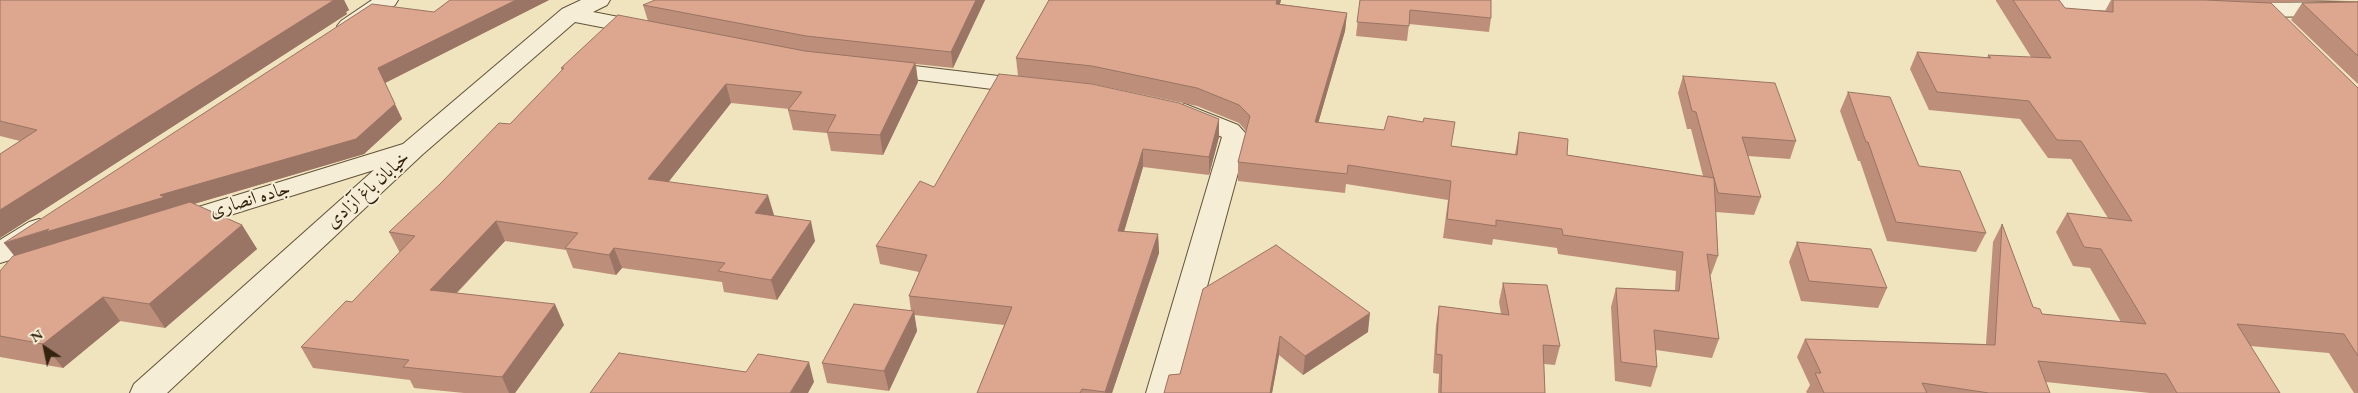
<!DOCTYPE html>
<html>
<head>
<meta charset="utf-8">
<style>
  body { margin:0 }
  #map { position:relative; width:2358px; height:393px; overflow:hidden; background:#f0e4be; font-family:"EB Garamond",serif }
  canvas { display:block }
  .north { position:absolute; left:20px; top:323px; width:50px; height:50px; -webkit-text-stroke:4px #f5edd5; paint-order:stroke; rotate:326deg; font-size:14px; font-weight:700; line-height:20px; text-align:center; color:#34230e }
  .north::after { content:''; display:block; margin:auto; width:18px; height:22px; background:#34230e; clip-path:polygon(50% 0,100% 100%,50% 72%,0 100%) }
</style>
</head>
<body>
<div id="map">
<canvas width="2358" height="393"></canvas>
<div class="north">N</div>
</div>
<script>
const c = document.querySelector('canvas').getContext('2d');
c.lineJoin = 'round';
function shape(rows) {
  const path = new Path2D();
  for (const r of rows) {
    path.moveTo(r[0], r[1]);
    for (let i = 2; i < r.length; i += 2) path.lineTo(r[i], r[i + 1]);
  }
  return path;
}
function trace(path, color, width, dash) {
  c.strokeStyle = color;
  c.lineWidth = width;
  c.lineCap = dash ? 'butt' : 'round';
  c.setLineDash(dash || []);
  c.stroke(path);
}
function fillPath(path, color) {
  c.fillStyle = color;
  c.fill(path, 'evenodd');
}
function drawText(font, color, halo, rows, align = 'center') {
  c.font = font + ' "EB Garamond",Amiri,serif';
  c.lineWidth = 4;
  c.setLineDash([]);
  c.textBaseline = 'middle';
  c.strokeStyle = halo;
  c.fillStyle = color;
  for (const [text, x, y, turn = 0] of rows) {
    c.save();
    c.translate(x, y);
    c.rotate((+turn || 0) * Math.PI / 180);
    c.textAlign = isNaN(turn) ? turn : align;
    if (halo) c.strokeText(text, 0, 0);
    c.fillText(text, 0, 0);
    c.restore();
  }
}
const minor = shape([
  [372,0,398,0,395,5,357,31,349,33,341,31,337,26,341,21,372,0],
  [581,0,610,0,607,5,593,12,655,24,659,29,655,34,647,36,575,22,423,154,167,393,130,393,134,384,374,170,176,232,166,229,162,223,166,217,403,144,562,9,581,0],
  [2023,0,2150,0,2155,1,2158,6,2155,11,2147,13,2034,7,2026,5,2023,0],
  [2358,2,2358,16,2242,17,2234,15,2231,10,2234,5,2242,3,2358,2],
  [881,62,1032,80,1041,82,1044,87,1041,92,1032,94,872,74,869,69,872,64,881,62],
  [1185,104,1238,125,1248,136,1178,393,1146,393,1222,137,1176,117,1172,112,1176,107,1185,104],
  [39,219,49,222,53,228,49,234,10,260,0,263,0,240,29,222,39,219]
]);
trace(minor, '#63533a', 2);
fillPath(minor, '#f5edd5');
fillPath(shape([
  [0,0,344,0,349,10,346,12,347,14,0,238,0,154,20,141,0,136],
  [450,0,549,0,385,83,402,119,364,154,194,204,242,225,257,249,165,328,120,321,63,368,0,357,0,271,434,12],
  [985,0,953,68,916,64,918,82,883,155,831,151,827,133,793,130,788,110,789,109,731,103,668,182,774,215,773,216,815,241,777,300,724,292,722,282,622,268,616,275,573,268,566,250,505,241,457,293,564,325,515,393,464,393,414,388,410,380,313,368,301,347,352,302,400,253,389,232,510,124,562,71,561,68,648,21,643,5],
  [1049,0,1281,0,1280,4,1347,13,1345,31,1318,123,1451,146,1515,154,1519,132,1567,155,1703,176,1691,129,1687,129,1678,93,1683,76,1796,141,1790,159,1748,156,1761,197,1754,215,1716,212,1718,256,1711,275,1710,274,1719,339,1712,358,1656,350,1657,367,1651,387,1615,381,1611,307,1616,288,1675,290,1676,271,1558,254,1557,248,1493,239,1492,245,1443,238,1448,200,1346,184,1345,193,1238,181,1238,162,1246,131,1239,123,1197,106,1093,84,1018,76,1016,58],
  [1360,0,1491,18,1489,32,1409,24,1407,41,1356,36],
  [1996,0,2059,0,2065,8,2105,11,2111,0,2347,0,2270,3,2358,88,2358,393,2354,393,2329,353,2250,346,2280,393,2150,393,2046,382,2050,393,1807,393,1806,392,1810,385,1797,357,1805,339,1986,344,1993,242,2002,224,2033,307,2042,314,2121,322,2090,268,2073,266,2056,232,2067,213,2108,218,2071,159,2048,158,2020,119,1929,110,1910,69,1917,52,1987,58,1988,55,2031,57,1996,1],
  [2358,1,2358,84,2291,20,2302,3],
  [1848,92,1919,166,1986,233,1976,252,1887,241,1860,161,1858,161,1840,111],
  [1219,119,1219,137,1209,175,1143,167,1124,231,1158,234,1159,253,1112,393,977,393,1004,325,914,315,917,331,889,391,827,383,822,363,911,311,909,296,919,272,880,264,876,246,934,187],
  [1797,242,1887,288,1878,308,1801,301,1789,262],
  [1503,283,1560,346,1555,365,1544,364,1545,393,1438,393,1439,374,1433,373,1436,325,1439,306,1501,314,1499,302],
  [1203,289,1368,332,1303,375,1279,355,1272,393,1164,393,1180,374]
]), '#bd8f7b');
fillPath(shape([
  [334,0,344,0,349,10,346,12,347,14,0,238,0,210],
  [516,0,549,0,385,83,402,119,364,154,173,210,16,258,4,243,160,195,378,68],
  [976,0,985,0,953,68,951,52],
  [1277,0,1281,0,1275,21,1276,4],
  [1347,13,1345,31,1313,141,1315,122],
  [915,63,918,82,883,155,880,135],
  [726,84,731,103,655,199,648,179],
  [1219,119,1219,137,1209,175,1209,157],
  [1143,149,1143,167,1119,249,1118,231],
  [768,195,774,215,761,233,755,213],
  [496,221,505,241,440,310,430,290],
  [811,221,815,241,777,300,771,280],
  [242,225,257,249,165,328,149,304],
  [1158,234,1159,253,1112,393,1105,393],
  [614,248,622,268,616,275,609,255],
  [103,297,120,321,63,368,43,344],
  [555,304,564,325,515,393,509,393,502,377],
  [914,311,917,331,889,391,884,371],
  [1370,313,1368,332,1303,375,1305,356],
  [1280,336,1279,355,1272,393,1270,393],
  [809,362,814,382,808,393,790,393]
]), '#9a7464');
const building = shape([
  [0,0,334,0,0,210,0,154,37,130,0,121,0,0],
  [450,0,516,0,378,68,395,104,356,139,160,195,165,197,46,232,49,229,4,243,372,4,434,12,450,0],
  [655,0,976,0,951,52,806,36,643,5,655,0],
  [1049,0,1277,0,1276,4,1347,13,1315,122,1384,130,1388,116,1423,122,1424,118,1455,122,1451,146,1517,155,1519,132,1568,139,1567,155,1714,178,1718,256,1707,254,1719,339,1654,330,1657,367,1621,362,1616,288,1679,291,1683,252,1563,235,1562,229,1496,220,1496,226,1447,219,1451,181,1348,165,1347,174,1238,162,1250,116,1239,105,1197,88,1092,66,1016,58,1049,0],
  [1360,0,1491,0,1491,18,1410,10,1409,26,1357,22,1360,0],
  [2013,0,2059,0,2065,8,2113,12,2113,0,2205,0,2271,3,2358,88,2358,356,2344,334,2237,324,2280,393,2177,393,2166,374,2038,361,2050,393,1989,393,1922,383,1927,393,1824,393,1815,373,1821,373,1805,339,1995,345,2002,224,2033,307,2040,309,2042,314,2146,324,2101,249,2084,247,2067,213,2132,221,2081,141,2057,140,2029,101,1937,92,1917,52,1991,58,1988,55,2051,58,2013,0],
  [2358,2,2358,56,2302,3,2358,2],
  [618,15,805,51,915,63,880,135,827,132,836,115,788,110,802,92,726,84,648,179,768,195,755,213,811,221,771,280,718,271,725,263,614,248,609,255,565,248,578,233,496,221,430,290,555,304,502,377,403,367,409,360,301,347,346,301,352,302,415,236,389,232,441,183,499,123,510,124,564,68,561,68,618,15],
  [999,74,1092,84,1179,103,1219,119,1209,157,1143,149,1118,231,1158,234,1105,392,1082,389,1080,393,977,393,1012,307,909,296,927,255,876,246,920,181,934,187,999,74],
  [1683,76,1775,83,1796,141,1742,137,1761,197,1718,193,1696,112,1692,111,1683,76],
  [1848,92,1890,97,1919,166,1960,171,1986,233,1896,222,1868,142,1866,142,1848,92],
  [190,202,242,225,149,304,103,297,43,344,0,336,0,271,13,256,190,202],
  [1797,242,1871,249,1887,288,1809,281,1797,242],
  [1276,245,1370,313,1305,356,1280,336,1270,393,1164,393,1169,375,1180,374,1203,289,1276,245],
  [1503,283,1547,285,1560,346,1543,345,1545,393,1441,393,1442,355,1436,354,1439,306,1509,315,1503,283],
  [854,304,914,311,884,371,822,363,854,304],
  [619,353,746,372,758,354,809,362,790,393,590,393,619,353]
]);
fillPath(building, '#dca68f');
trace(building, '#9a7464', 1);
drawText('19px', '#34230e', '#f5edd5', [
  ["خیابان باغ آزادی",368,190,-42],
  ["جاده انصاری",250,200,-17]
]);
</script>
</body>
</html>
